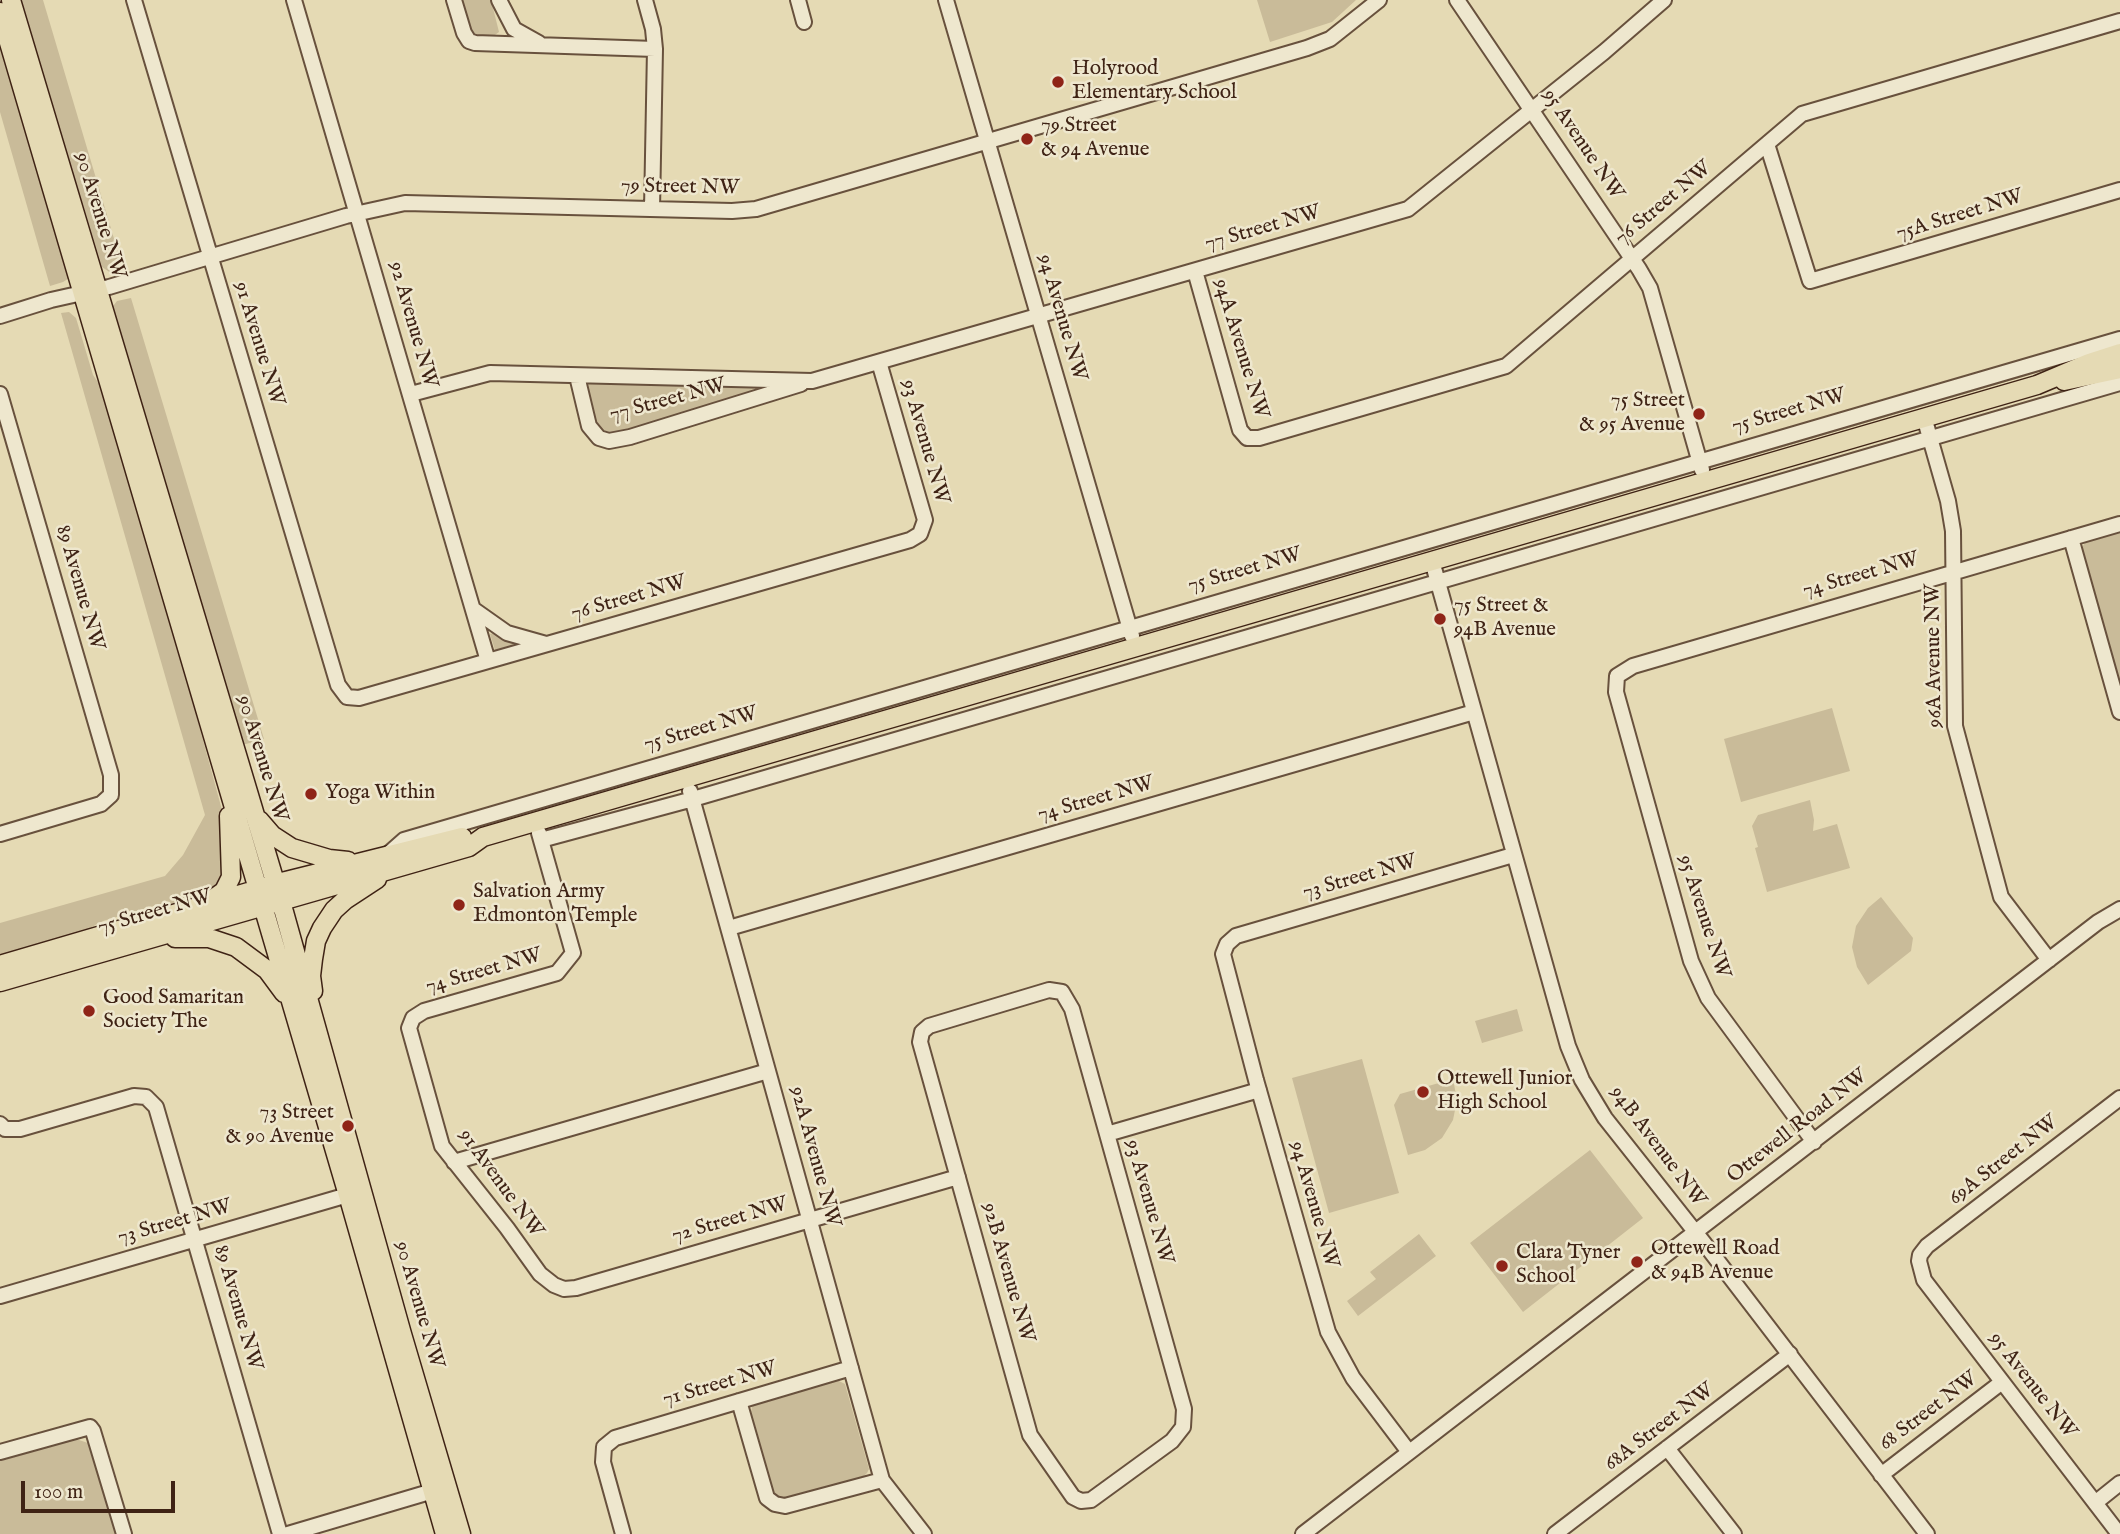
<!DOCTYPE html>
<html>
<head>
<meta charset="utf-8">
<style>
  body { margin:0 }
  #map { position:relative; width:2120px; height:1534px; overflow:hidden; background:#e5dab4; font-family:"IM FELL English",serif }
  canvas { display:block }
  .scale { position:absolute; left:21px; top:1481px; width:154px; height:32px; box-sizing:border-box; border:4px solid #3f2315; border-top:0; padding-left:9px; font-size:21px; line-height:24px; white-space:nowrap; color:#3f2315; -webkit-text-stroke:5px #eee7ce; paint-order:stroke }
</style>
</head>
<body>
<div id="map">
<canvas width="2120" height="1534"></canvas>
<div class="scale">100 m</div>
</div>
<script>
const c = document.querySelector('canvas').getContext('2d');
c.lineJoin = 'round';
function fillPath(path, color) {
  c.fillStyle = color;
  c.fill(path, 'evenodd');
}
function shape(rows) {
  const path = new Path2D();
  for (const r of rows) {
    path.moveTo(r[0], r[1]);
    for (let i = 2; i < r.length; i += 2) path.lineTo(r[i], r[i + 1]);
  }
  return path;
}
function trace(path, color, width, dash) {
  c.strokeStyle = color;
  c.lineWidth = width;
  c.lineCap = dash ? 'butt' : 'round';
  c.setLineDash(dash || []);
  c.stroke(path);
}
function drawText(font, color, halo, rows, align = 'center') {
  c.font = font + ' "IM FELL English",serif';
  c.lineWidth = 5;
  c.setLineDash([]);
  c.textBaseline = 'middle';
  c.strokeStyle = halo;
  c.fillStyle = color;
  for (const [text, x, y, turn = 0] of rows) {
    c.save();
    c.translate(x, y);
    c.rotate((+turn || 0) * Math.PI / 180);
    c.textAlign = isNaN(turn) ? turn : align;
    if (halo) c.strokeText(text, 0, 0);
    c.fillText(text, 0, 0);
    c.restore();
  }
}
fillPath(shape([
  [17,0,43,0,123,269,121,272,111,273,102,267,83,204,73,185],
  [460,0,491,0,499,32,492,37,480,37,472,33,469,30],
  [1257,0,1356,0,1332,22,1270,42],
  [0,24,74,275,63,282,50,286,0,112],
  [131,298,264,739,246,744,239,744,110,310,117,301],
  [69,312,76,318,93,375,107,395,183,653,197,718,225,821,229,871,212,894,181,904,157,905,103,921,86,930,0,958,0,923,165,876,183,855,205,815,61,313],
  [2117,345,2117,347,2019,378,1722,465,1718,464],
  [594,383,764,388,764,391,607,436,597,430,585,390,589,384],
  [1690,471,1688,474,1417,554,1415,550],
  [2120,531,2120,683,2081,549,2086,541],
  [1410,553,1387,560,1387,562,1149,631,1148,628],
  [493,633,506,640,516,644,495,650,490,634],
  [1122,637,1121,640,570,801,487,825,464,828],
  [1832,708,1850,771,1741,802,1724,739],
  [1810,800,1814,820,1813,831,1837,824,1850,868,1767,892,1755,848,1758,847,1752,826,1758,815],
  [1881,897,1913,938,1911,951,1868,985,1857,967,1852,947,1856,926,1868,908],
  [1517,1009,1523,1031,1482,1043,1475,1021],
  [1362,1059,1399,1193,1329,1213,1292,1078],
  [1453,1079,1457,1100,1453,1120,1442,1138,1425,1150,1408,1155,1394,1105,1400,1094],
  [1590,1150,1643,1218,1523,1312,1470,1243],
  [1419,1234,1436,1256,1358,1316,1347,1301,1376,1279,1370,1272],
  [835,1379,845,1384,869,1469,867,1473,864,1476,784,1499,778,1496,773,1491,751,1412,752,1407,755,1403],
  [76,1439,88,1443,91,1447,116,1534,0,1534,0,1461]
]), '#c9bb99');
const minor = shape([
  [134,0,338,685,347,697,359,698,910,540,920,534,925,520,879,362],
  [294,0,488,661],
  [454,0,464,33,469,41,475,43,655,49],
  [499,0,514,29,539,43],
  [645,0,653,29,655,49,652,209],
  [798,0,804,22],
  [946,0,1132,636],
  [1457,0,1639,269,1650,288,1702,470],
  [1767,144,1810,281,2120,190],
  [1195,271,1240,430,1247,438,1259,438,1506,366,1802,114,2120,21],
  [0,316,51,300,109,287,346,216,405,203,732,211,756,209,1307,48,1330,39,1379,0],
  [577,376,589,426,599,438,609,441,630,437,801,384],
  [0,394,111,775,111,795,101,804,0,834],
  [411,394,490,373,812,381,1408,209,1604,52,1664,0],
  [1924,417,1948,501,1953,531,1955,726,2001,897,2049,960],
  [2071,538,2120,712],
  [1432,561,1568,1046,1582,1080,1605,1118,1704,1243,1927,1534],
  [473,609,507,633,546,644],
  [690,791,882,1480,924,1534],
  [539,833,573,953,557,973,424,1011,413,1018,409,1028,442,1146,507,1228,540,1274,554,1285,564,1289,576,1288,958,1177],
  [541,840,693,799,2120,383],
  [387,855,404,840,2120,339],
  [729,928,1474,712],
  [1049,990,1062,992,1072,1009,1184,1409,1183,1427,1172,1441,1091,1500,1081,1501,1073,1497,1030,1435,920,1042,922,1032,929,1026,1049,990],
  [0,1124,5,1129,20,1129,134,1096,146,1097,156,1107,280,1534],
  [1107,1134,1259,1090],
  [1814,1142,1708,998,1691,961,1616,692,1617,676,1633,666,2120,524],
  [454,1162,768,1071],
  [0,1296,358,1192],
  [739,1401,767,1498,775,1504,785,1506,882,1480],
  [1667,1448,1734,1534],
  [0,1452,90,1427,93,1431,124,1534],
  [1409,1452,1353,1378,1328,1332,1256,1080,1223,954,1227,944,1236,936,1513,855],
  [1881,1475,2002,1382],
  [2095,1503,2120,1483],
  [288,1534,443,1488],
  [623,1534,603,1462,604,1447,615,1438,851,1368],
  [1303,1534,2098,922,2120,909],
  [1555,1534,1790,1354],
  [2119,1534,1924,1280,1919,1261,1920,1255,1927,1246,2120,1098]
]);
const major = shape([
  [11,0,284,912,402,1334,461,1534],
  [0,12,348,1195,445,1534],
  [2064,381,2120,369],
  [259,820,272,835,292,848,329,859,348,861],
  [210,901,224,891,231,877,229,816],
  [175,938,209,938,236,947,267,970,284,993],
  [0,965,286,881,462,837],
  [0,982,469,847,483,837,2037,385,2089,363,2120,353],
  [313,991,311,976,313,959,316,941,322,928,334,910,345,900,377,879]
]);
trace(minor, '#68513d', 18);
trace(major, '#3f2315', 21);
trace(minor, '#eee7ce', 14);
trace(major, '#e5dab4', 18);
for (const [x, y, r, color] of [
  [1058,82,7,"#8f2418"],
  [1027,139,7,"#8f2418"],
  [1699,414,7,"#8f2418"],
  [1440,619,7,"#8f2418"],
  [311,794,7,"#8f2418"],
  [459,905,7,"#8f2418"],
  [89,1011,7,"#8f2418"],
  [1423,1092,7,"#8f2418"],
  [348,1126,7,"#8f2418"],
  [1637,1262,7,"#8f2418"],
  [1502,1266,7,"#8f2418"]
]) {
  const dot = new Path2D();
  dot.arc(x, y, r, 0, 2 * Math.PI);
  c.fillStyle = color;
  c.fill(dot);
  trace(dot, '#eee7ce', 2.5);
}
drawText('21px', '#3f2315', '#eee7ce', [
  ["Holyrood",1072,70],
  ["Elementary School",1072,94],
  ["79 Street",1041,127],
  ["& 94 Avenue",1041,151],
  ["75 Street",1685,402,"right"],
  ["& 95 Avenue",1685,426,"right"],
  ["75 Street &",1454,607],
  ["94B Avenue",1454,631],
  ["Yoga Within",325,794],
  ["Salvation Army",473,893],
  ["Edmonton Temple",473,917],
  ["Good Samaritan",103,999],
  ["Society The",103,1023],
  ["Ottewell Junior",1437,1080],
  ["High School",1437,1104],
  ["73 Street",334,1114,"right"],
  ["& 90 Avenue",334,1138,"right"],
  ["Ottewell Road",1651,1250],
  ["& 94B Avenue",1651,1274],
  ["Clara Tyner",1516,1254],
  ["School",1516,1278]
], 'left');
drawText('21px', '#3f2315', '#eee7ce', [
  ["95 Avenue NW",1582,145,56],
  ["79 Street NW",680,188,1],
  ["76 Street NW",1664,204,-40],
  ["90 Avenue NW",99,216,73],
  ["75A Street NW",1960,216,-17],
  ["77 Street NW",1263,229,-16],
  ["94 Avenue NW",1061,318,74],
  ["92 Avenue NW",412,325,74],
  ["91 Avenue NW",258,344,73],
  ["94A Avenue NW",1240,349,73],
  ["77 Street NW",668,401,-15],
  ["75 Street NW",1789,412,-16],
  ["93 Avenue NW",924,442,74],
  ["75 Street NW",1245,571,-16],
  ["74 Street NW",1861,576,-16],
  ["89 Avenue NW",79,588,74],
  ["76 Street NW",629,599,-16],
  ["96A Avenue NW",1935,656,-91],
  ["75 Street NW",701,730,-16],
  ["90 Avenue NW",261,759,73],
  ["74 Street NW",1096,800,-16],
  ["73 Street NW",1360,878,-16],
  ["75 Street NW",155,913,-16],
  ["95 Avenue NW",1703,917,72],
  ["74 Street NW",484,972,-16],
  ["Ottewell Road NW",1798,1127,-38],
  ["94B Avenue NW",1657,1147,53],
  ["92A Avenue NW",814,1157,75],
  ["69A Street NW",2004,1161,-38],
  ["91 Avenue NW",500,1184,54],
  ["93 Avenue NW",1148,1202,74],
  ["94 Avenue NW",1313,1205,74],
  ["72 Street NW",730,1221,-16],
  ["73 Street NW",175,1223,-16],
  ["92B Avenue NW",1007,1273,74],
  ["90 Avenue NW",418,1305,74],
  ["89 Avenue NW",237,1308,74],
  ["71 Street NW",720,1385,-16],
  ["95 Avenue NW",2032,1386,52],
  ["68 Street NW",1929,1412,-37],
  ["68A Street NW",1660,1428,-37]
]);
</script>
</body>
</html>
